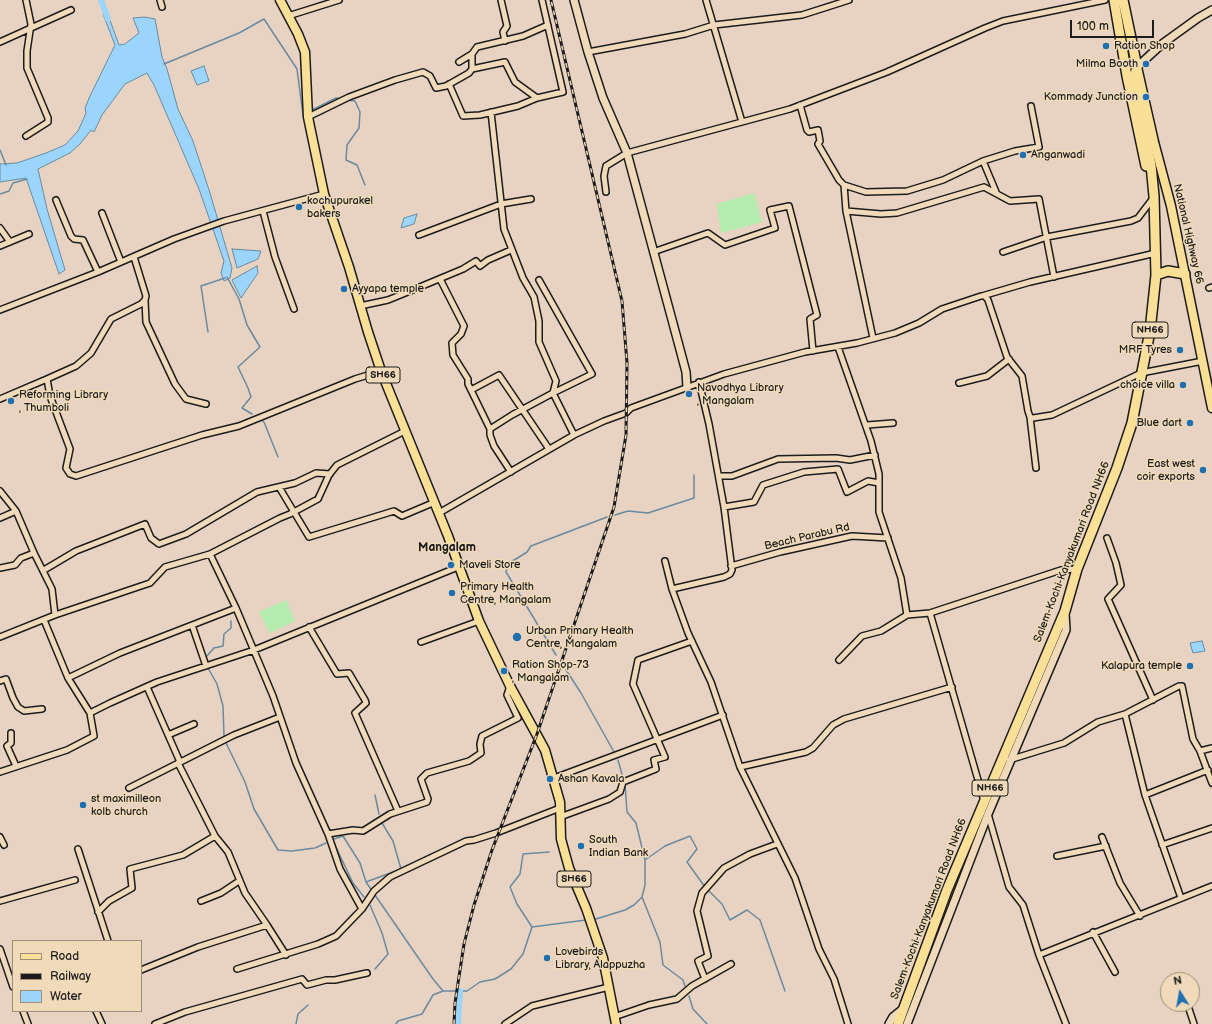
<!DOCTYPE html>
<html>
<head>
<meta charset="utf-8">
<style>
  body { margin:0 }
  #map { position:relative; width:1212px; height:1024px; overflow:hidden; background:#e8d2c2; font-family:"Balsamiq Sans",sans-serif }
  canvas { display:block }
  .legend { position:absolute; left:12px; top:940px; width:130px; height:72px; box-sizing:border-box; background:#f0dab9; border:1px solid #9b8e7a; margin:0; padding:5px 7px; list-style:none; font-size:12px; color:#1c1c1c }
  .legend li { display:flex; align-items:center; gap:8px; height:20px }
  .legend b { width:20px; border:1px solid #9b8e7a }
  .north { position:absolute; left:1160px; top:972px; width:40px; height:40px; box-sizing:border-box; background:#f0dab9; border:1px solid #9b8e7a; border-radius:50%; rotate:349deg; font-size:11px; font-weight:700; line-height:16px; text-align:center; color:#1c1c1c }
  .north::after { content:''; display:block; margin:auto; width:14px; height:18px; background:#1f6fb2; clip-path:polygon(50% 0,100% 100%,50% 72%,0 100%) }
  .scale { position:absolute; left:1070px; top:20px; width:84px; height:18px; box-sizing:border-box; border:2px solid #1c1c1c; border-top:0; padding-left:5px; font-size:12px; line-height:14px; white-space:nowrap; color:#1c1c1c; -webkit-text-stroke:3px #f0dab9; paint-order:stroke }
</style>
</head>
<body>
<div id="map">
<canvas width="1212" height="1024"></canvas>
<ul class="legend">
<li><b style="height:5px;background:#fadf96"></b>Road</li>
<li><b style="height:5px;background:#1c1c1c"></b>Railway</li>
<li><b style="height:11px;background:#9bd5fb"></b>Water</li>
</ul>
<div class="north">N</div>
<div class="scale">100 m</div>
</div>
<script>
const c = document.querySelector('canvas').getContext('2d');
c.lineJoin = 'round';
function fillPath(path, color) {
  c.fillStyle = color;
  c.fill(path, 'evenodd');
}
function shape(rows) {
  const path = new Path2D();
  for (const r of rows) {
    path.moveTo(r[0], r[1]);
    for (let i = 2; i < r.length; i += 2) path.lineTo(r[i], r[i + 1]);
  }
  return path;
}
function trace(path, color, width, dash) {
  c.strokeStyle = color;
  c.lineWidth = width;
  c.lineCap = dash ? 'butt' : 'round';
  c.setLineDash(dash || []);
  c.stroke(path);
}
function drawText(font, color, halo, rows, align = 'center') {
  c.font = font + ' "Balsamiq Sans",sans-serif';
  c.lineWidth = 3;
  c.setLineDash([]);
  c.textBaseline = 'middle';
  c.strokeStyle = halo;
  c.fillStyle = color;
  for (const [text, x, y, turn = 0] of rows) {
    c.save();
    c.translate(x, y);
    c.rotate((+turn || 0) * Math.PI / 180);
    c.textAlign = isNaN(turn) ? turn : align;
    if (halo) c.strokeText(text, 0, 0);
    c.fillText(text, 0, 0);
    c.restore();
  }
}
fillPath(shape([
  [754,193,762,222,721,233,717,204],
  [286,600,295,621,270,633,259,612]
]), '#b4ecb0');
const water = shape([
  [107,12,119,45,125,44,139,33,133,18,144,17,155,19,162,57,167,69,178,109,193,141,210,193,232,268,230,278,224,281,221,273,224,261,199,189,154,85,147,73,125,84,102,115,94,132,91,130,80,144,70,153,38,169,47,209,65,270,59,274,26,178,0,182,0,164,17,163,46,153,65,145,78,131,86,113,85,108,90,96,115,45,103,14,107,12],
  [204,66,209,81,197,85,191,71,204,66],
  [417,214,414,224,401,228,404,218,417,214],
  [232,249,261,251,258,259,237,268,232,249],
  [257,266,258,273,241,298,232,280,257,266],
  [1202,641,1205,651,1193,653,1190,643,1202,641]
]);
fillPath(water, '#9bd5fb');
trace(water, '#688ba2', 1);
trace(shape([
  [164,64,239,33,264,19,297,69,303,115],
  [347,100,355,101,360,112,359,128,347,145,346,160,357,165,365,185],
  [312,110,336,98,342,99],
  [0,150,6,165],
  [0,194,9,191,13,183,27,179],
  [227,277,239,299,247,325,260,347,238,367,248,388,251,397,242,408,252,414],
  [208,332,201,286,225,278],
  [261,420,264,422,278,457],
  [615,515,628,511,648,513,694,498,694,475],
  [556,655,506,572,508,564,527,552,531,546,607,517],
  [206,660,206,657,214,648,223,646,224,634,231,628,231,621],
  [208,668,217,684,223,706,224,736],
  [566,670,581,693,614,752],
  [226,743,245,782,254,809,278,850,292,851,315,848,326,843],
  [618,760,623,778],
  [375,795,379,814],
  [334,839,343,836,360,863,366,882,433,979,443,991],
  [334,843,353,883,364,897],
  [645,860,665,846,690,836,697,849,687,862,705,887,722,904,730,920,747,910,760,920,785,991],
  [366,882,401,869,393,841,382,823],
  [642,897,660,942,663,965,683,980,685,986],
  [370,905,382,933,388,954,375,969],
  [596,919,625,910,634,905,642,897,645,885,645,860,636,823,627,812,625,784],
  [532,927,517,904,510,887,520,874,523,854,549,852],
  [689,996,693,1009,707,1024],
  [296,1024,298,1014,308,1005],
  [396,1024,398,1021,422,1014,433,995,443,991,467,991,480,982,495,979,511,969,523,954,532,927,586,920]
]), '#688ba2', 1.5);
trace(shape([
  [101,0,108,19],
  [458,1024,460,991]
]), '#9bd5fb', 6);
const street = shape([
  [26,0,31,24,27,51,27,68,48,118,48,122,26,136],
  [160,0,162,7],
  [501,0,507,26,503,32,505,41],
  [706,0,742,122],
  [288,16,339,0],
  [0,42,71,10],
  [588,52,685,34,714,25,802,15,849,0],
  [459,62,472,54],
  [472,69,505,62,515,82,537,98,563,92,542,0],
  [449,84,463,116,480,115,518,106,537,98],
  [800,105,807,130,809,132,818,130,820,141,818,144,839,180,844,185,846,211,873,338],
  [491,112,504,229,523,278,534,297,539,321,539,342,556,381,553,393,512,415,490,429,490,435,494,446,511,472],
  [308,117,349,97,395,80,423,72,430,76,436,88,446,86,469,73,472,69,472,54,477,47,523,36,548,25],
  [983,161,1015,151,1039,147,1031,106],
  [844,185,866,192,907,191,943,180,983,161,996,192],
  [606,192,604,176,606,166,627,153,790,109,887,72,985,28,1003,21,1105,0],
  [56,200,71,236,74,239,83,240,98,272],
  [263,211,275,257,294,309],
  [846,211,881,214,897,213,984,187,1010,201,1039,199,1054,277],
  [102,213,121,262],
  [0,228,10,242],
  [419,235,501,204,531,199],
  [0,246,29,234],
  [653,252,708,233,725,245,775,228,770,210,789,206,817,315,810,319,813,351],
  [1003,252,1047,237,1131,221,1138,218,1154,197],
  [440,279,464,326,461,334,452,343,453,355,468,379,468,384,490,429],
  [539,280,592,374,553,393,574,435],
  [1209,288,1212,287],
  [982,296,1030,282,1156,253],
  [145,300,146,322,175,384,186,399,206,404],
  [360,306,388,300,415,289,463,269,476,261,480,266,488,260,511,250],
  [0,310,98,272,174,239,224,221,324,194],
  [838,347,871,441,879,474,879,512,901,578,907,615,930,613,984,801],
  [47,379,76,366,91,353,111,319,141,304,145,300,146,296,134,257],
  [959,383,987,376,1009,359],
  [471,390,499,375,549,449],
  [0,399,47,379,50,396,70,449,66,468,70,474,76,476,202,435,239,426,355,379,381,371],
  [1030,417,1036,468],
  [867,425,893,423],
  [719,476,732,476,778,459,836,458,850,460,875,455],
  [279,487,309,537,394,511,402,516,435,502],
  [0,491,16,511,34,553,52,589,55,615],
  [724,507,754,502,763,485,804,472,838,469,847,492,868,481,879,483],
  [439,513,574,435,604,421,626,413,631,408,724,374,805,352,857,343,895,333,919,323,942,309,981,296,985,296,988,300,1007,357,1022,376,1028,411,1030,417,1033,418,1052,415,1141,373,1203,361],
  [0,518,16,511],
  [1107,538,1116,563,1121,585,1108,599,1153,700],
  [210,554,236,608],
  [665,561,672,589,688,633,711,682,740,767,795,878,819,949,834,979,848,1024],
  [731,566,780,552,852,536,888,538],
  [0,568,15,565,21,558,34,553],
  [44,570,76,551,145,524,151,538,159,544,186,534,257,492,295,483,316,473,330,474],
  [672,589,724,577,730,574,732,570,724,507,709,424,699,382],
  [930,613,1061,570,1077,569],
  [44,620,68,678,90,713],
  [192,625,206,666],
  [309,627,337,674,349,673,365,700,366,703,355,713,398,811],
  [0,637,55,615,150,583,165,567,210,554,280,518,290,514,318,499,329,475,337,465,405,431],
  [421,642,479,621],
  [839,660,862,636,881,631,907,615],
  [68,678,120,653,236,608,273,696,296,763,328,834,340,869,362,909,336,936,318,944,237,969],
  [0,681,6,679,13,698,18,707,24,711,42,709],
  [147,687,180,762],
  [1125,714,1179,686,1182,686,1193,739,1200,751,1212,783],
  [11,733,11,743,7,746,16,766],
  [168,735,194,724],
  [1200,751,1212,748],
  [1009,760,1064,743,1098,722,1125,714,1145,795,1181,898],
  [178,763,215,836,228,852,245,893,267,925],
  [740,767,806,752,813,748,833,725,844,719,952,687],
  [0,772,67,750,94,736,90,713,110,703,157,682,254,650,458,567],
  [554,778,723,715],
  [129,788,234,735,280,717],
  [1145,795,1208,770],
  [988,814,1009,887,1023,905,1039,955,1066,1024],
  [560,817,609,799,620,792,623,782,656,769,654,760,665,757,633,684,638,660,692,641],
  [328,834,353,830,363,831,390,814,427,802,428,799,421,779,427,773,469,761,481,753,480,744,482,736,518,718,507,695,510,686],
  [0,837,4,845],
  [1102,837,1120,883,1140,916],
  [1162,845,1212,828],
  [78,849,108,941],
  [1057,856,1106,846],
  [0,901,75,880],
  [201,901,221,893,239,881],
  [362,909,374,891,390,877,466,841,474,840,496,833,560,808],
  [98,912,109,901,132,888,130,869,183,855,215,836],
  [1093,932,1115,972],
  [0,949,13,987],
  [1039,955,1212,886],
  [141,970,198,947,267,925,286,955],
  [705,979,698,961,708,956,697,911,702,893,724,868,750,854,777,844],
  [1188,1006,1194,1024],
  [23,1011,28,1024],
  [96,1011,102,1024],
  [614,1017,649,1005,677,999,692,986,731,964],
  [155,1024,185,1012,302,979,307,985,326,980,335,980,367,973],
  [505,1024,532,1006,609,987]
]);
const secondary = shape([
  [574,0,588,52,603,98,627,153,678,342,686,372,687,387],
  [1137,67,1162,44,1198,18,1212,10],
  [889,1024,893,1017,903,1009],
  [907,1024,988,814,1066,630,1065,613]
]);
const primary = shape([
  [280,0,298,34,305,52,308,117,324,194,349,267,368,332,381,371,448,536,479,621,510,686,545,750,560,802,561,839,569,868,586,908,603,958,616,1024],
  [1137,67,1154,142,1171,206,1212,408]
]);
const highway = shape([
  [1114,0,1127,76,1146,166],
  [1156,275,1168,271,1185,274],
  [898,1024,947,890,1065,611,1077,569,1117,468,1132,423,1150,331,1156,275,1154,196,1151,165,1134,78,1137,67,1123,0]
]);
trace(street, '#1c1c1c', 8);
trace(secondary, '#1c1c1c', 10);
trace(primary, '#1c1c1c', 11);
trace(highway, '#1c1c1c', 12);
trace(street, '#f0dab9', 5);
trace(secondary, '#f0dab9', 7);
trace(primary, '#fadf96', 8);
trace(highway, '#fadf96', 9);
const rail = shape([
  [454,1024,455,1003,464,944,474,905,492,850,537,734,614,507,626,435,627,363,622,301,551,0]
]);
trace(rail, '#1c1c1c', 3);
trace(rail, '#f0dab9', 1.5, [4.5]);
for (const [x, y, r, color] of [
  [1106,46,4,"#1f6fb2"],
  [1146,64,4,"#1f6fb2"],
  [1146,97,4,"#1f6fb2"],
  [1023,155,4,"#1f6fb2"],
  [299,207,4,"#1f6fb2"],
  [344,289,4,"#1f6fb2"],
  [1180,350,4,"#1f6fb2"],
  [1183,385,4,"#1f6fb2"],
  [689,394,4,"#1f6fb2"],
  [11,401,4,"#1f6fb2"],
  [1190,423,4,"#1f6fb2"],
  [1203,470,4,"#1f6fb2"],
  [451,565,4,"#1f6fb2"],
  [452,593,4,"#1f6fb2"],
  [517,637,5,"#1f6fb2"],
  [1190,666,4,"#1f6fb2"],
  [504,671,4,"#1f6fb2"],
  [550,779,4,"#1f6fb2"],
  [83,805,4,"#1f6fb2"],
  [581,846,4,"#1f6fb2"],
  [547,958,4,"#1f6fb2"]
]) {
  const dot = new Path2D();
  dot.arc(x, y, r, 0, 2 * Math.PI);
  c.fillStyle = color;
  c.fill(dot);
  trace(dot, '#f0dab9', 1.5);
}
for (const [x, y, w] of [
  [1150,330,36],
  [383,375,34],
  [990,788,36],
  [574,879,34]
]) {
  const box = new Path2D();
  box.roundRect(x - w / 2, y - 8, w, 16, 3);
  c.fillStyle = '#f0dab9';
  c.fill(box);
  trace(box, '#1c1c1c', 1);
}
drawText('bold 10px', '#1c1c1c', null, [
  ["NH66",1150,330],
  ["SH66",383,375],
  ["NH66",990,788],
  ["SH66",574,879]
]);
drawText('11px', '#1c1c1c', '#f0dab9', [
  ["Ration Shop",1114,46],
  ["Milma Booth",1138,64,"right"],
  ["Kommady Junction",1138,97,"right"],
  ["Anganwadi",1031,155],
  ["kochupurakel",307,201],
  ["bakers",307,214],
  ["Ayyapa temple",352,289],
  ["MRF Tyres",1172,350,"right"],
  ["choice villa",1175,385,"right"],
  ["Navodhya Library",697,388],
  [", Mangalam",697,401],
  ["Reforming Library",19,395],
  [", Thumboli",19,408],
  ["Blue dart",1182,423,"right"],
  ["East west",1195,464,"right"],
  ["coir exports",1195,477,"right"],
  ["Maveli Store",459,565],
  ["Primary Health",460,587],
  ["Centre, Mangalam",460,600],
  ["Urban Primary Health",526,631],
  ["Centre, Mangalam",526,644],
  ["Ration Shop-73",512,665],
  [", Mangalam",512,678],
  ["Kalapura temple",1182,666,"right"],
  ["Ashan Kavala",558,779],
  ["st maximilleon",91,799],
  ["kolb church",91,812],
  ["South",589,840],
  ["Indian Bank",589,853],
  ["Lovebirds",555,952],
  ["Library, Alappuzha",555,965]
], 'left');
drawText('11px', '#1c1c1c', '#f0dab9', [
  ["National Highway 66",1188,234,77],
  ["Beach Parabu Rd",807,537,-13],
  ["Salem-Kochi-Kanyakumari Road NH66",1072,552,-69],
  ["Salem-Kochi-Kanyakumari Road NH66",929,909,-69]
]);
drawText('bold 12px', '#1c1c1c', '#f0dab9', [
  ["Mangalam",447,548]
]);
</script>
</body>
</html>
